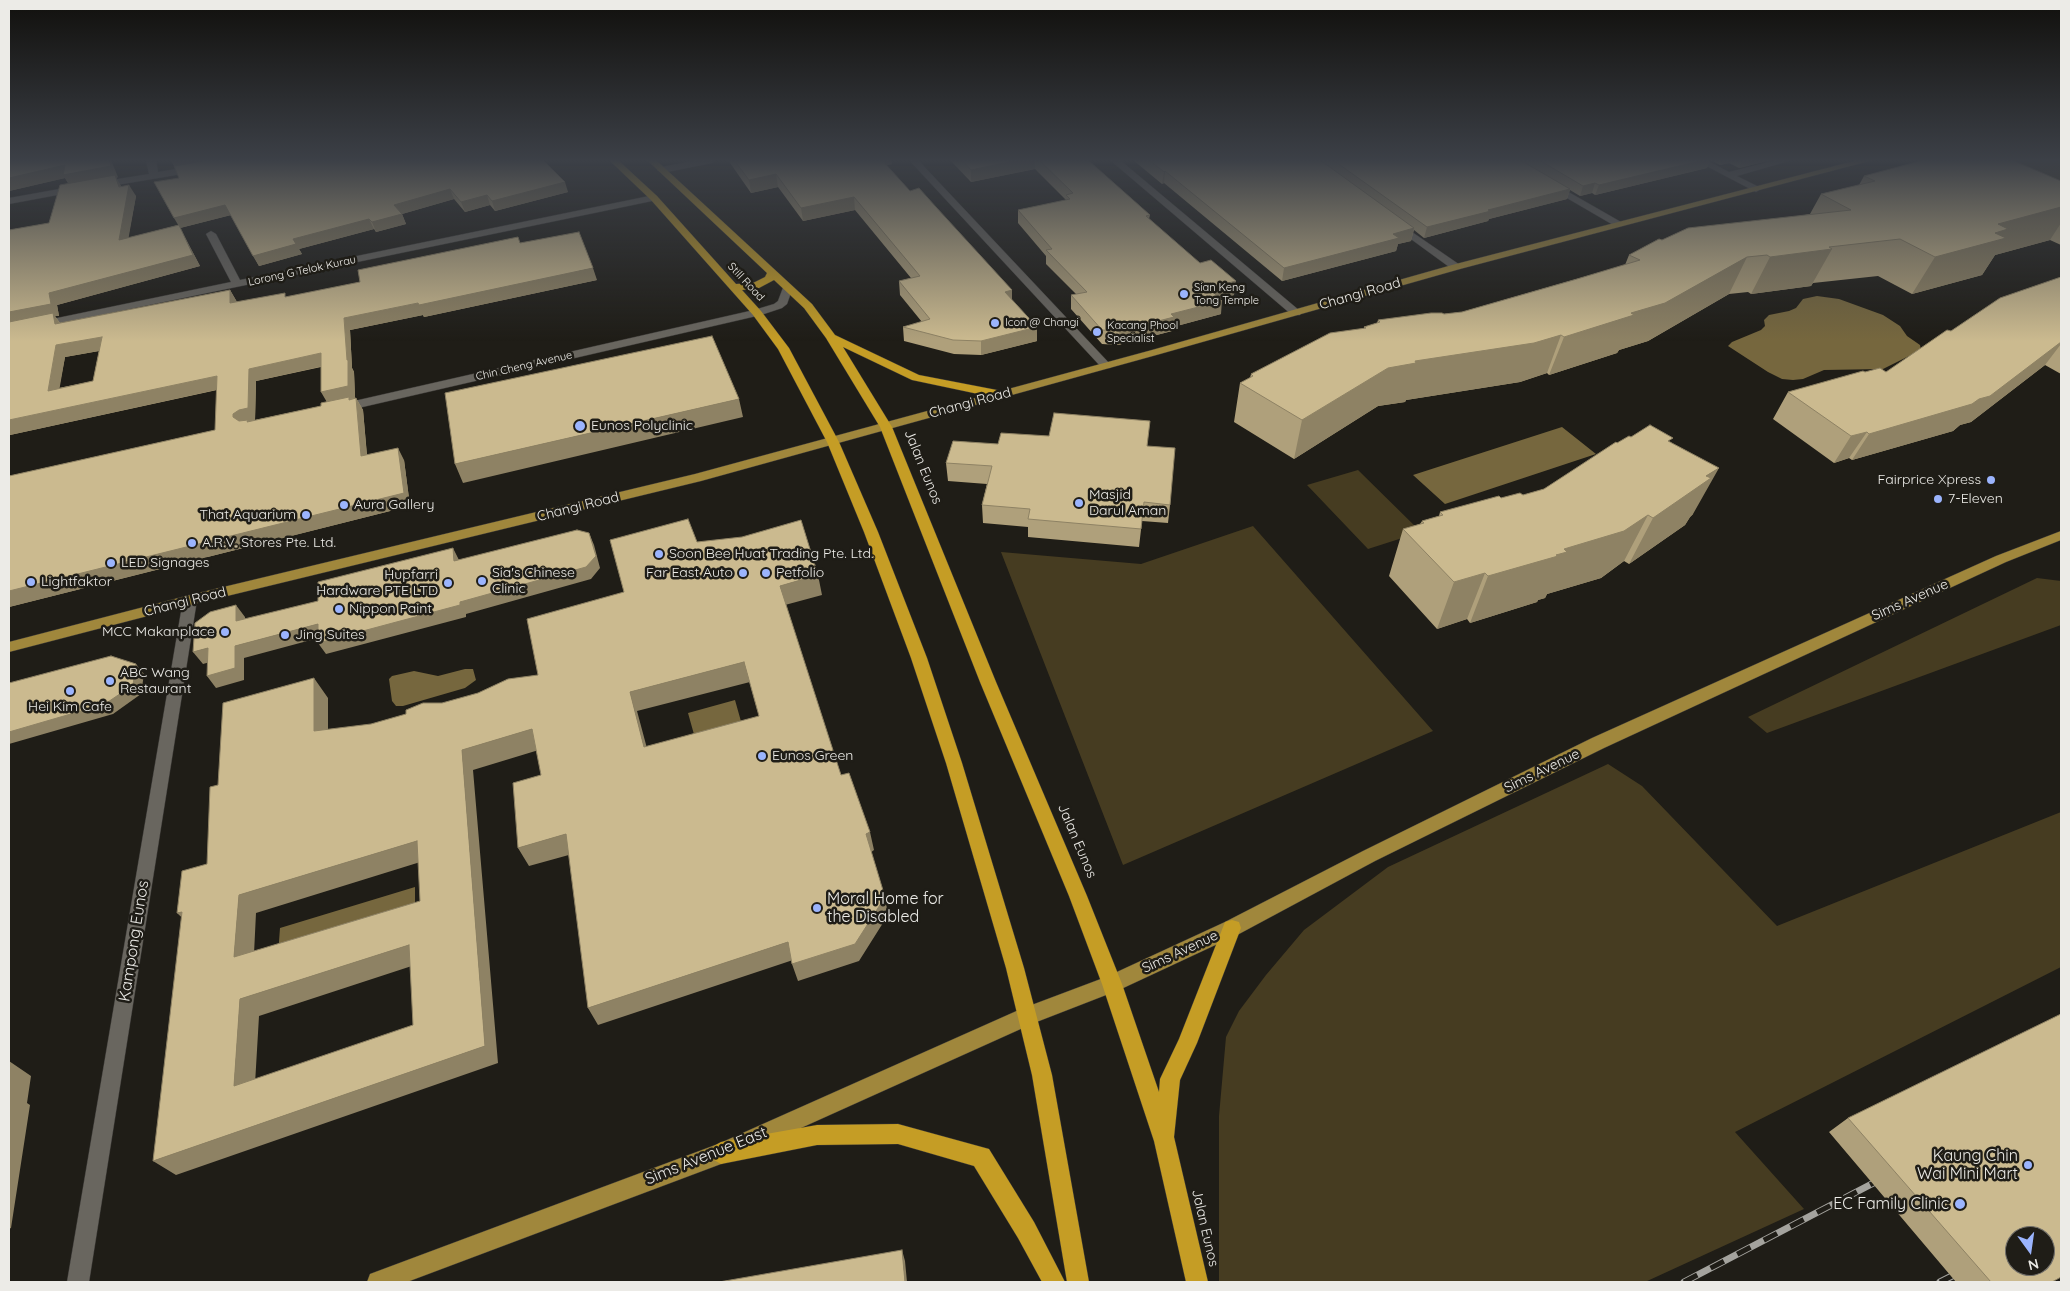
<!DOCTYPE html>
<html>
<head>
<meta charset="utf-8">
<style>
  body { margin:0 }
  #map { position:relative; width:2070px; height:1291px; overflow:hidden; background:#1f1d17; font-family:Quicksand,sans-serif }
  canvas { display:block }
  .frame { position:absolute; inset:0; border:10px solid #ecebe7; pointer-events:none }
  .north { position:absolute; left:2005px; top:1226px; width:50px; height:50px; box-sizing:border-box; background:#1f1d17; border:1px solid #716f6a; border-radius:50%; rotate:166deg; font-size:14px; font-weight:700; line-height:20px; text-align:center; color:#ecebe7 }
  .north::after { content:''; display:block; margin:auto; width:18px; height:22px; background:#9bb4fd; clip-path:polygon(50% 0,100% 100%,50% 72%,0 100%) }
</style>
</head>
<body>
<div id="map">
<canvas width="2070" height="1291"></canvas>
<div class="frame"></div>
<div class="north">N</div>
</div>
<script>
const c = document.querySelector('canvas').getContext('2d');
c.lineJoin = 'round';
function fillPath(path, color) {
  c.fillStyle = color;
  c.fill(path, 'evenodd');
}
function shape(rows) {
  const path = new Path2D();
  for (const r of rows) {
    path.moveTo(r[0], r[1]);
    for (let i = 2; i < r.length; i += 2) path.lineTo(r[i], r[i + 1]);
  }
  return path;
}
function trace(path, color, width, dash) {
  c.strokeStyle = color;
  c.lineWidth = width;
  c.lineCap = dash ? 'butt' : 'round';
  c.setLineDash(dash || []);
  c.stroke(path);
}
function drawText(font, color, halo, rows, align = 'center') {
  c.font = font + ' Quicksand,sans-serif';
  c.lineWidth = 5;
  c.setLineDash([]);
  c.textBaseline = 'middle';
  c.strokeStyle = halo;
  c.fillStyle = color;
  for (const [text, x, y, turn = 0] of rows) {
    c.save();
    c.translate(x, y);
    c.rotate((+turn || 0) * Math.PI / 180);
    c.textAlign = isNaN(turn) ? turn : align;
    if (halo) c.strokeText(text, 0, 0);
    c.fillText(text, 0, 0);
    c.restore();
  }
}
fillPath(shape([
  [2013,160,2061,160,2061,202,1982,169],
  [1358,470,1421,532,1368,549,1307,485],
  [1253,526,1433,731,1123,865,1001,552,1141,564],
  [2037,578,2061,581,2061,625,1767,733,1748,717],
  [1608,764,1642,786,1777,926,2061,812,2061,967,1735,1132,1804,1209,1645,1282,1219,1282,1219,1116,1226,1037,1239,1011,1266,975,1304,930,1388,867]
]), '#463c21');
fillPath(shape([
  [1817,296,1839,299,1883,315,1900,326,1907,336,1920,345,1921,350,1883,369,1824,370,1803,379,1793,380,1782,379,1768,372,1728,346,1732,342,1761,330,1765,326,1764,320,1769,315,1789,311,1796,308,1803,299],
  [1562,427,1596,454,1445,504,1413,475],
  [465,669,473,669,476,680,465,688,403,706,396,706,392,701,389,679,392,676,414,671,438,676],
  [735,700,742,725,695,738,688,713],
  [415,887,415,913,278,955,280,928]
]), '#76673e');
const street = shape([
  [146,160,156,160,158,172,194,166,199,169,194,172,99,188,94,185,99,182,149,174,146,160],
  [698,160,716,160,712,163,662,173,657,170,662,167,698,160],
  [909,160,918,160,1110,364,1112,366,1110,368,1102,368,909,160],
  [1110,160,1120,160,1300,311,1301,313,1300,315,1292,315,1110,160],
  [1695,160,1706,160,1729,172,1777,160,1792,160,1737,176,1759,187,1761,189,1756,192,1695,160],
  [1551,182,1621,222,1623,224,1621,226,1615,226,1548,187,1546,185,1551,182],
  [76,186,81,189,79,191,9,204,9,198,76,186],
  [654,195,657,196,657,200,9,334,9,328,231,282,206,234,211,231,216,234,240,280,654,195],
  [1396,221,1460,265,1461,267,1460,269,1452,269,1393,226,1393,222,1396,221],
  [788,284,793,287,787,304,782,308,761,315,341,412,335,408,341,404,754,310,774,304,778,301,784,285,788,284],
  [190,595,195,596,197,600,89,1282,67,1282,183,600,185,596,190,595]
]);
const primary = shape([
  [1858,160,1873,160,1460,269,1160,354,701,481,190,605,9,652,9,642,190,595,695,474,1152,350,1452,265,1858,160],
  [2061,531,2061,540,2006,562,1604,748,1375,861,1239,934,1119,990,1034,1023,721,1164,407,1282,367,1282,370,1274,378,1271,718,1144,1021,1009,1106,977,1225,922,1363,851,1592,738,1996,556,2061,531]
]);
const highway = shape([
  [609,160,618,160,657,196,736,284,753,283,765,277,767,273,647,160,656,160,812,304,835,335,919,375,1002,391,1008,395,1002,399,912,380,843,347,892,427,996,682,1087,896,1122,984,1159,1092,1160,1079,1179,1039,1225,922,1232,920,1239,922,1241,928,1197,1043,1180,1080,1174,1137,1208,1282,1186,1282,1154,1141,1102,984,1069,896,980,682,880,427,826,338,804,308,774,280,759,288,742,290,761,311,789,348,839,442,878,532,927,658,962,763,1024,968,1052,1075,1089,1282,1067,1282,1032,1075,1006,968,946,763,911,658,864,532,827,442,778,349,753,315,651,200,609,160],
  [898,1124,989,1149,1034,1222,1065,1282,1042,1282,1018,1238,974,1166,898,1144,817,1145,721,1164,714,1160,710,1153,714,1146,721,1142,817,1125,898,1124]
]);
trace(street, '#3b3936', 1);
trace(primary, '#3b3936', 1);
trace(highway, '#3b3936', 1);
fillPath(street, '#69665f');
fillPath(primary, '#a0873c');
fillPath(highway, '#c59d25');
const rail = shape([
  [1684,1282,1885,1177],
  [1940,1282,1964,1270]
]);
trace(rail, '#a4a39e', 7);
trace(rail, '#1f1d17', 5, [15]);
fillPath(shape([
  [9,160,118,177,116,178,121,186,136,196,128,238,178,225,179,178,174,166,171,160,543,160,568,192,495,211,490,205,465,212,454,199,402,214,406,224,376,232,374,229,299,249,302,254,259,266,231,215,180,228,200,266,57,305,59,316,55,316,60,323,230,290,237,302,287,297,360,282,520,243,597,280,424,317,423,315,350,330,352,368,354,372,355,398,350,399,356,398,363,410,367,455,404,460,410,506,9,607,9,476,215,430,217,390,10,435,9,433,9,230,49,223,68,183,65,178,9,191],
  [99,351,93,381,59,388,65,357],
  [321,367,327,402,321,406,255,420,256,381],
  [728,160,891,160,892,164,886,165,910,191,1012,290,1012,300,1037,327,1037,341,981,355,954,354,904,341,903,327,922,322,900,295,899,281,911,278,855,210,803,221,778,187,751,193],
  [950,160,1088,160,1150,215,1149,219,1234,295,1220,299,1221,314,1173,327,1172,331,1118,345,1102,344,1071,309,1071,295,1076,294,1046,264,1046,256,1018,223,1018,210,1066,200,1035,169,971,182],
  [1133,160,1771,160,1739,168,1729,163,1720,165,1710,160,1707,168,1595,195,1592,193,1580,196,1570,190,1567,199,1489,219,1488,221,1424,238,1414,230,1411,241,1398,244,1396,251,1282,281,1164,183,1162,184],
  [1864,176,2061,181,2061,245,2050,240,1995,255,1982,275,1912,294,1878,276,1813,283,1811,286,1751,294,1748,292,1729,294,1648,341,1619,350,1617,353,1549,375,1547,373,1520,382,1406,400,1405,402,1378,406,1294,459,1234,422,1240,383,1250,378,1251,374,1364,329,1364,327,1377,323,1378,320,1444,314,1462,312,1625,265,1629,255,1662,240,1810,214,1821,194,1859,185],
  [2061,277,2061,374,2045,365,1971,422,1960,425,1953,431,1852,460,1849,458,1834,463,1773,419,1788,392,1865,372,1886,372,1951,331],
  [1631,437,1671,442,1693,514,1690,517,1685,525,1629,564,1624,561,1601,578,1547,594,1545,598,1538,600,1537,602,1470,623,1467,619,1437,629,1389,576,1403,529,1420,524,1422,521,1439,516,1440,512,1501,498,1523,495,1544,489,1617,443],
  [998,444,1148,446,1170,505,1168,523,1142,521,1139,547,1028,537,1028,527,983,523,982,505,987,484,948,481,946,463],
  [1848,1118,2052,1282,1956,1282,1829,1132]
]), '#afa07b');
fillPath(shape([
  [109,160,111,160,118,177,116,178,121,186,70,186,65,178,9,191,9,178,65,165],
  [171,160,216,160,175,167],
  [877,160,891,160,892,164,877,167],
  [1018,160,1035,160,1035,169,971,182,971,170],
  [1704,160,1710,160,1707,168,1595,195,1599,185],
  [1722,160,1730,160,1729,163,1720,165],
  [1742,160,1771,160,1739,168],
  [1165,171,1164,183,1162,184,1164,172],
  [776,174,778,187,751,193,749,180],
  [565,182,568,192,495,211,492,201],
  [1595,183,1592,193,1580,196,1583,186],
  [129,185,136,196,126,252,119,240],
  [450,189,454,199,402,214,406,224,376,232,372,222,394,205],
  [1570,189,1567,199,1489,219,1488,221,1424,238,1427,227,1488,210],
  [487,195,490,205,465,212,461,202],
  [854,197,855,210,803,221,801,208],
  [225,205,231,215,180,228,200,266,57,305,59,316,55,316,61,325,9,326,9,312,180,228,174,218],
  [2061,207,2061,223,2050,240,1995,255,1982,275,1912,294,1935,257,1998,224],
  [369,219,374,229,299,249,302,254,259,266,253,256,293,239],
  [1414,228,1411,241,1398,244,1396,251,1282,281,1284,268,1393,234],
  [1832,249,1811,286,1751,294,1770,257],
  [1747,257,1729,294,1648,341,1619,350,1617,353,1549,375,1564,337,1631,313],
  [593,268,597,280,424,317,423,315,350,330,352,368,354,372,355,398,350,399,355,410,328,404,321,392,347,360,344,318],
  [1236,281,1234,295,1207,302,1209,288],
  [230,290,237,302,230,303],
  [1012,290,1012,304,1005,292],
  [1222,301,1221,314,1173,327,1172,331,1118,345,1119,331,1171,314],
  [1037,327,1037,341,981,355,981,341],
  [1561,335,1547,373,1520,382,1406,400,1405,402,1378,406,1294,459,1302,420,1388,368,1415,361],
  [102,337,110,349,65,357,57,403,48,391,56,345],
  [2061,342,2061,344,2045,365,1971,422,1960,425,1953,431,1852,460,1869,434],
  [321,353,328,365,256,381,255,420,241,426,233,417,233,414,249,369],
  [217,376,225,388,10,435,9,433,9,420],
  [356,398,363,410,368,469,361,456],
  [739,399,743,417,463,483,455,464],
  [1867,432,1849,458,1834,463,1851,436],
  [398,448,404,460,410,506,9,607,9,591],
  [1719,468,1693,514,1690,517,1685,525,1629,564,1653,518,1706,476],
  [1648,515,1624,561,1601,578,1547,594,1545,598,1538,600,1537,602,1470,623,1488,576,1564,549],
  [589,533,594,545,600,568,591,579,466,614,466,617,326,654,318,643,460,602],
  [453,548,459,560,454,561],
  [1485,573,1467,619,1437,629,1454,582],
  [818,575,822,595,785,605,780,586],
  [236,605,245,617,245,633,236,621],
  [318,624,326,636,244,658,244,680,216,688,207,676,235,646],
  [208,648,217,660,203,664,193,652],
  [744,662,750,682,637,711,652,767,644,747,630,692],
  [136,664,144,674,141,694,113,714,9,744,9,732],
  [314,678,328,698,328,751,314,731],
  [532,729,542,749,473,770,498,1063,176,1175,153,1161,485,1046,462,750],
  [870,832,874,850,870,853,866,834],
  [566,834,576,853,529,866,518,848],
  [417,841,430,859,256,913,253,974,234,957,239,895],
  [885,897,888,915,859,961,798,981,792,964],
  [182,912,196,931,177,913],
  [788,942,793,960,598,1025,588,1008],
  [409,945,424,962,259,1016,254,1101,234,1086,240,999],
  [9,1061,31,1076,27,1103,30,1105,11,1228,9,1229],
  [902,1250,905,1261,907,1282,905,1282]
]), '#8e8264');
const building = shape([
  [9,160,109,160,111,166,63,175,65,165,9,178,9,160],
  [210,160,543,160,565,182,492,201,487,195,461,202,450,189,394,205,402,214,372,222,369,219,293,239,296,244,253,256,225,205,174,218,154,182,179,178,174,166,210,160],
  [734,160,882,160,910,191,919,188,936,207,1012,290,1005,292,1037,327,981,341,953,340,903,327,930,319,899,281,920,276,854,197,801,208,776,174,749,180,734,160],
  [962,160,1018,160,971,170,962,160],
  [1039,160,1088,160,1150,215,1146,216,1200,263,1211,260,1236,281,1209,288,1222,301,1171,314,1174,317,1119,331,1102,330,1071,295,1087,292,1046,250,1052,249,1018,210,1070,199,1066,195,1073,193,1039,160],
  [1149,160,1320,160,1414,228,1393,234,1399,238,1284,268,1165,171,1164,172,1149,160],
  [1333,160,1520,160,1570,189,1488,210,1491,211,1427,227,1333,160],
  [1539,160,1704,160,1599,185,1595,183,1583,186,1539,160],
  [1924,160,2012,160,2061,181,2061,207,1998,224,2008,229,1995,233,2006,238,1935,257,1900,239,1829,247,1832,249,1770,257,1767,255,1747,257,1665,303,1631,313,1634,315,1564,337,1561,335,1534,343,1415,361,1416,363,1388,368,1302,420,1240,383,1253,376,1251,374,1330,333,1366,328,1364,327,1380,322,1378,320,1431,313,1442,313,1444,314,1462,312,1577,279,1640,260,1629,255,1659,239,1662,240,1688,228,1851,210,1821,194,1875,181,1864,176,1924,160],
  [115,175,119,187,129,185,119,240,179,225,193,255,49,293,51,304,9,312,9,230,49,223,60,185,115,175],
  [579,232,593,268,419,305,418,303,344,318,347,360,348,360,348,386,321,392,321,353,249,369,248,408,239,410,233,414,233,417,239,421,248,420,247,422,321,406,321,403,349,397,349,400,356,398,361,456,398,448,404,493,9,591,9,476,215,430,217,376,9,420,9,322,53,313,55,324,230,290,230,303,285,293,285,297,360,282,358,270,518,237,520,243,579,232],
  [102,337,93,381,48,391,56,345,102,337],
  [2061,277,2061,310,2060,311,2061,312,2061,342,1990,396,1979,399,1972,404,1869,434,1867,432,1851,436,1788,392,1863,371,1865,372,1880,368,1886,372,1947,330,1951,331,2000,298,2061,277],
  [712,336,739,399,455,464,445,393,712,336],
  [1054,413,1150,421,1147,446,1175,448,1170,505,1144,502,1141,529,1028,519,1030,509,982,505,992,466,946,463,953,441,998,444,1001,433,1049,436,1054,413],
  [1650,425,1673,438,1668,441,1719,468,1706,476,1711,478,1653,518,1648,515,1624,531,1564,549,1567,552,1556,555,1558,556,1488,576,1485,573,1454,582,1403,529,1424,523,1422,521,1443,515,1440,512,1499,496,1501,498,1520,493,1523,495,1544,489,1616,442,1617,443,1629,436,1631,437,1650,425],
  [688,519,697,542,742,537,801,520,818,575,780,586,841,775,849,773,870,832,866,834,885,897,855,944,792,964,788,942,588,1008,566,834,518,848,513,783,541,775,532,729,462,750,485,1046,153,1161,182,912,177,913,182,871,207,864,210,787,218,785,223,703,314,678,314,731,371,724,406,714,406,710,423,703,442,703,478,693,508,679,538,675,527,619,624,592,610,540,688,519],
  [744,662,759,716,644,747,630,692,744,662],
  [417,841,420,901,234,957,239,895,417,841],
  [409,945,413,1025,234,1086,240,999,409,945],
  [577,530,589,533,596,556,586,567,460,602,460,605,318,643,318,624,235,646,235,668,207,676,208,648,193,652,195,623,210,612,236,605,236,621,318,601,318,582,453,548,454,561,577,530],
  [111,656,136,664,133,685,105,704,9,732,9,683,111,656],
  [2061,1014,2061,1277,2052,1282,1991,1282,1848,1118,2061,1014],
  [2015,1236,2045,1236,2045,1266,2015,1266,2015,1236],
  [902,1250,905,1282,719,1282,902,1250]
]);
fillPath(building, '#cbba8f');
trace(building, '#8e8264', 1);
const sky = c.createLinearGradient(0, 0, 0, 341);
sky.addColorStop(0, '#11100d');
sky.addColorStop(0.47, '#3c4047');
sky.addColorStop(1, '#3c404700');
c.fillStyle = sky;
c.fillRect(0, 0, 2070, 341);
for (const [x, y, r, color] of [
  [1184,294,5,"#9bb4fd"],
  [995,323,5,"#9bb4fd"],
  [1097,332,5,"#9bb4fd"],
  [580,426,6,"#9bb4fd"],
  [1991,480,5,"#9bb4fd"],
  [1938,499,5,"#9bb4fd"],
  [1079,503,5,"#9bb4fd"],
  [344,505,5,"#9bb4fd"],
  [306,515,5,"#9bb4fd"],
  [192,543,5,"#9bb4fd"],
  [659,554,5,"#9bb4fd"],
  [111,563,5,"#9bb4fd"],
  [743,573,5,"#9bb4fd"],
  [766,573,5,"#9bb4fd"],
  [482,581,5,"#9bb4fd"],
  [31,582,5,"#9bb4fd"],
  [448,583,5,"#9bb4fd"],
  [339,609,5,"#9bb4fd"],
  [225,632,5,"#9bb4fd"],
  [285,635,5,"#9bb4fd"],
  [110,681,5,"#9bb4fd"],
  [70,691,5,"#9bb4fd"],
  [762,756,5,"#9bb4fd"],
  [817,908,5,"#9bb4fd"],
  [2028,1165,5,"#9bb4fd"],
  [1960,1204,6,"#9bb4fd"]
]) {
  const dot = new Path2D();
  dot.arc(x, y, r, 0, 2 * Math.PI);
  c.fillStyle = color;
  c.fill(dot);
  trace(dot, '#1f1d17', 2);
}
drawText('11px', '#ecebe7', '#1f1d17', [
  ["Lorong G Telok Kurau",302,271,-12],
  ["Still Road",746,282,47],
  ["Chin Cheng Avenue",524,366,-13]
]);
drawText('11px', '#ecebe7', '#1f1d17', [
  ["Sian Keng",1194,288],
  ["Tong Temple",1194,301],
  ["Icon @ Changi",1005,323],
  ["Kacang Phool",1107,326],
  ["Specialist",1107,339]
], 'left');
drawText('14px', '#ecebe7', '#1f1d17', [
  ["Changi Road",1360,294,-16],
  ["Changi Road",970,403,-15],
  ["Jalan Eunos",923,467,68],
  ["Changi Road",578,507,-14],
  ["Sims Avenue",1910,600,-24],
  ["Changi Road",185,602,-14],
  ["Sims Avenue",1542,771,-26],
  ["Jalan Eunos",1077,841,67],
  ["Sims Avenue",1180,952,-25],
  ["Jalan Eunos",1205,1228,77]
]);
drawText('14px', '#ecebe7', '#1f1d17', [
  ["Eunos Polyclinic",591,426],
  ["Fairprice Xpress",1981,480,"right"],
  ["Masjid",1089,495],
  ["Darul Aman",1089,511],
  ["7-Eleven",1948,499],
  ["Aura Gallery",354,505],
  ["That Aquarium",296,515,"right"],
  ["A.R.V. Stores Pte. Ltd.",202,543],
  ["Soon Bee Huat Trading Pte. Ltd.",669,554],
  ["LED Signages",121,563],
  ["Sia's Chinese",492,573],
  ["Clinic",492,589],
  ["Far East Auto",733,573,"right"],
  ["Petfolio",776,573],
  ["Hupfarri",438,575,"right"],
  ["Hardware PTE LTD",438,591,"right"],
  ["Lightfaktor",41,582],
  ["Nippon Paint",349,609],
  ["MCC Makanplace",215,632,"right"],
  ["Jing Suites",295,635],
  ["ABC Wang",120,673],
  ["Restaurant",120,689],
  ["Hei Kim Cafe",70,707,"center"],
  ["Eunos Green",772,756]
], 'left');
drawText('16px', '#ecebe7', '#1f1d17', [
  ["Moral Home for",827,899,"left"],
  ["the Disabled",827,917,"left"],
  ["Kaung Chin",2018,1156],
  ["Wai Mini Mart",2018,1174],
  ["EC Family Clinic",1949,1204]
], 'right');
drawText('16px', '#ecebe7', '#1f1d17', [
  ["Kampong Eunos",134,941,-81],
  ["Sims Avenue East",706,1156,-22]
]);
</script>
</body>
</html>
